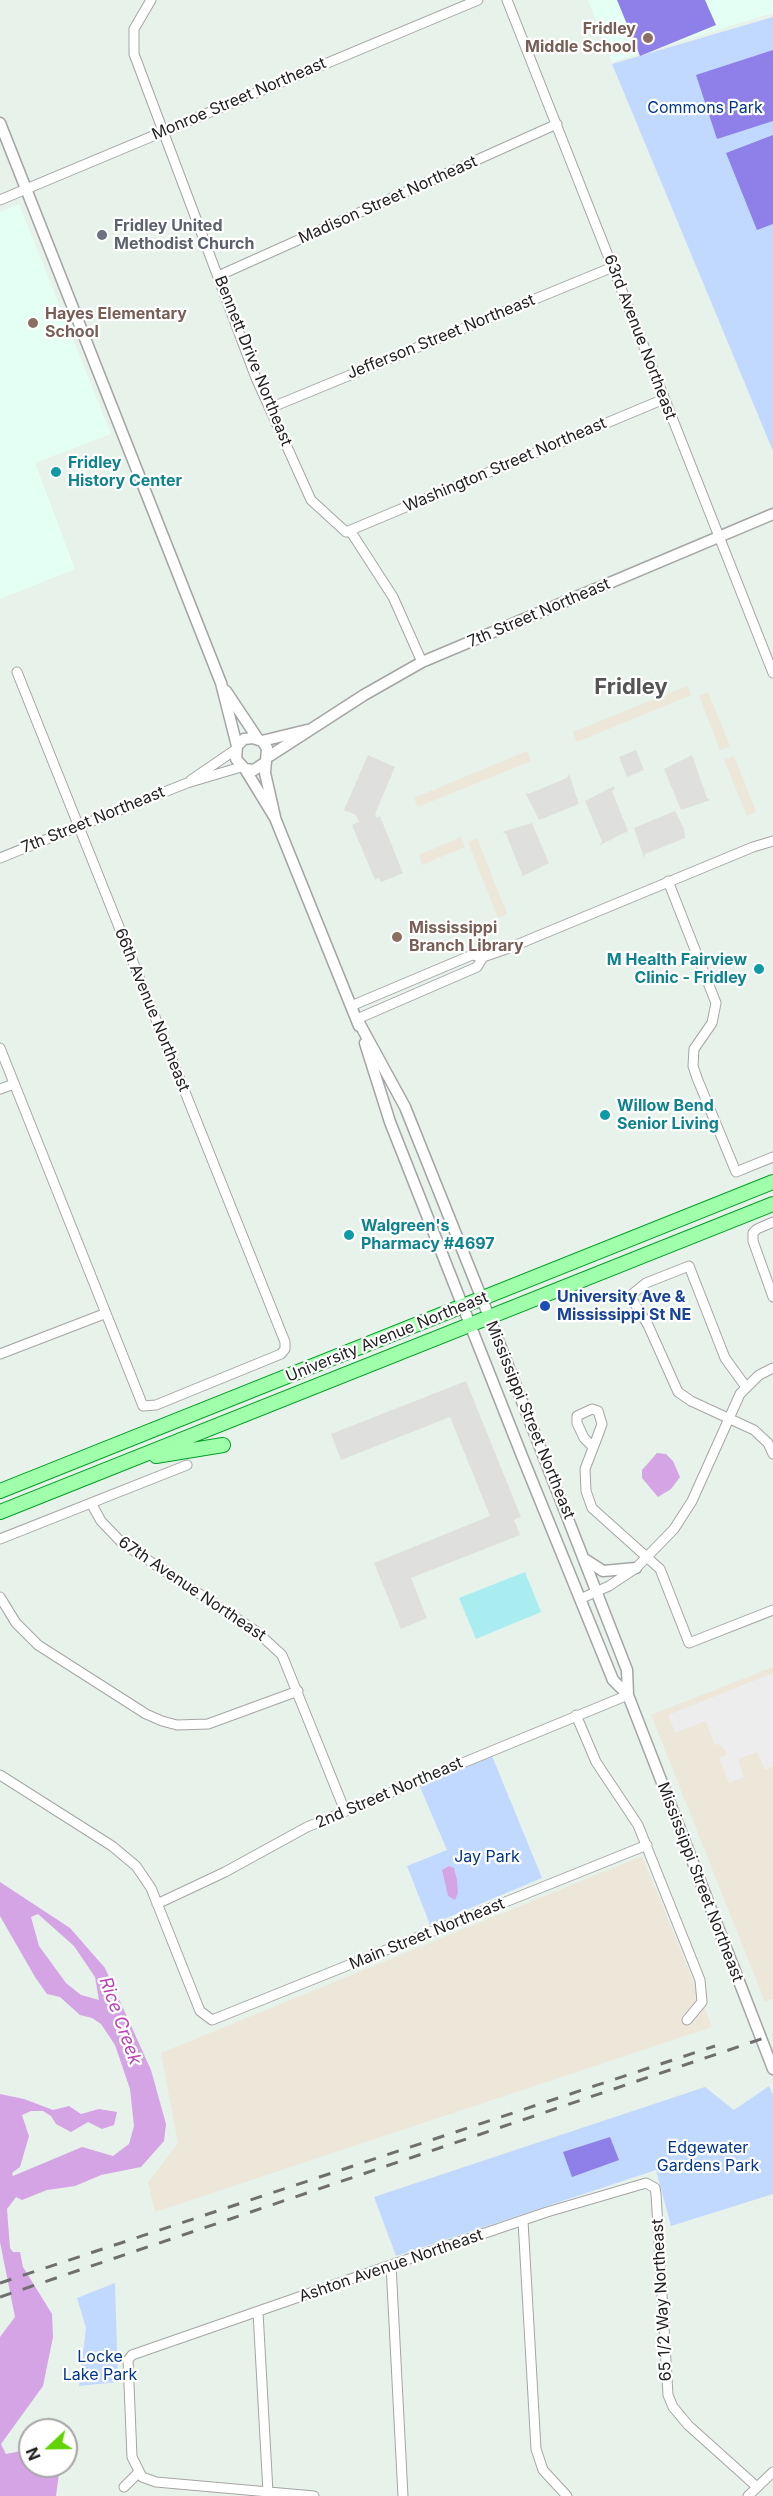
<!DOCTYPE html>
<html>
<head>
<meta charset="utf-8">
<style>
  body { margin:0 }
  #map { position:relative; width:773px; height:2496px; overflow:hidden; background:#e7f2ea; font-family:Inter,sans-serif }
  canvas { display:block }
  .north { position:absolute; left:18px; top:2418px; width:60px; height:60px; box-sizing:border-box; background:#fff; border:2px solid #a6a6a6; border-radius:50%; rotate:248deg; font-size:16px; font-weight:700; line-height:24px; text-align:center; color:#212121 }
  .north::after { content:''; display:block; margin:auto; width:21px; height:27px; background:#60d300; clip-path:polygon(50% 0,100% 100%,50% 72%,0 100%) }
</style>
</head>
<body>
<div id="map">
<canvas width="773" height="2496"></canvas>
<div class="north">N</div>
</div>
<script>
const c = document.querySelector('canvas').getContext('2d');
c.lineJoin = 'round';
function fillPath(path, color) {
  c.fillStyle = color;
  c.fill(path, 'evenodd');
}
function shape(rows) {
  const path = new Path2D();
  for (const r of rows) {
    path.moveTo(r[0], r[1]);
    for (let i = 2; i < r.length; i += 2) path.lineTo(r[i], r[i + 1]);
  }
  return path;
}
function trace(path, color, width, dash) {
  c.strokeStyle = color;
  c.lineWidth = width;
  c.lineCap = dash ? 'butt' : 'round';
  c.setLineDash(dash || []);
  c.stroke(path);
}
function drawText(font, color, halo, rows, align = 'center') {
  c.font = font + ' Inter,sans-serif';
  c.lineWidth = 4.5;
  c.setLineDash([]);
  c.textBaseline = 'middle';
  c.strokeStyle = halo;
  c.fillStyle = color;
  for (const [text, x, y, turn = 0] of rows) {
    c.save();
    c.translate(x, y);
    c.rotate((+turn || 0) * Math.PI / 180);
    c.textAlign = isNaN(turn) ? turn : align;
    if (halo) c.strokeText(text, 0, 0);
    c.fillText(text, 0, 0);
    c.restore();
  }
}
fillPath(shape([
  [636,750,644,770,627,777,619,757],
  [368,755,395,767,375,814,377,818,380,816,403,873,381,882,379,878,375,880,352,825,359,822,356,815,344,810],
  [692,755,707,798,711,800,681,810,664,769],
  [569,774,579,804,539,820,525,792,528,794,567,778],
  [614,786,615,789,612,791,628,831,600,845,602,841,585,801],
  [675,811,684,829,685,838,645,854,644,858,634,828],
  [532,823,549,863,521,877,522,874,506,834,502,832],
  [466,1381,521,1517,514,1520,520,1535,411,1578,427,1618,401,1629,374,1563,490,1516,450,1417,341,1460,331,1434]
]), '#dfe0de');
fillPath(shape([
  [687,686,691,695,577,742,573,732],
  [708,692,730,746,720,750,699,696],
  [527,751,531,761,418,807,414,798],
  [734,756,756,812,747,816,724,760],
  [461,837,465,847,422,865,419,855],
  [477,838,507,914,498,918,468,842],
  [773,1667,773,1998,765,2002,651,1715],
  [642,1856,712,2027,155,2212,148,2183,178,2143,161,2053]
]), '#ece7d9');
fillPath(shape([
  [588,0,773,0,773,13,612,62],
  [19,204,111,434,35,463,75,569,0,599,0,212]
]), '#e4fff3');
fillPath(shape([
  [525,1572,541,1612,476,1639,459,1598]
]), '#aaedf0');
fillPath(shape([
  [773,17,773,451,612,64],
  [492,1756,542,1878,430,1925,407,1866,447,1850,420,1787],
  [769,2086,773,2095,773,2194,671,2226,656,2170,396,2256,374,2197,705,2087,734,2110],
  [115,2283,118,2382,79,2386,86,2328,77,2298]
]), '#c2d9ff');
fillPath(shape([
  [617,0,705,0,716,25,640,56],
  [773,50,773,121,717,139,696,75],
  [773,135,773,224,757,230,726,153],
  [610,2137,619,2160,572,2177,563,2152]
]), '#8f7fe8');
fillPath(shape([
  [773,1673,773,1766,765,1770,757,1752,738,1759,744,1777,729,1783,719,1758,728,1754,720,1745,714,1744,706,1721,675,1733,668,1715]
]), '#ededed');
fillPath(shape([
  [657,1453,666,1454,673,1461,680,1477,671,1489,658,1497,642,1478,642,1470],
  [449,1866,454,1868,457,1880,458,1893,455,1900,448,1896,443,1874,442,1870],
  [0,1882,70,1928,105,1968,151,2070,166,2124,164,2141,141,2167,101,2175,75,2186,47,2190,22,2200,16,2197,7,2209,10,2248,13,2252,20,2252,23,2267,52,2314,53,2337,43,2386,1,2444,6,2454,30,2449,30,2466,60,2466,56,2496,0,2496,0,2337,15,2317,0,2242,0,2094,24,2099,53,2110,69,2106,81,2114,99,2109,117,2112,114,2125,102,2129,88,2122,71,2132,56,2124,51,2116,43,2111,31,2111,22,2115,29,2136,20,2167,12,2173,13,2176,82,2147,113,2156,129,2144,134,2126,130,2089,115,2045,101,2024,92,2018,80,2015,60,1997,47,1994,35,1977,0,1916],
  [38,1914,74,1946,95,1977,99,2000,81,1995,66,1983,39,1946,31,1917]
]), '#d5a4e4');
const minor = shape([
  [151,0,134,29,134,54,256,378,311,500,346,532,351,532,393,597,422,662],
  [507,0,773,673],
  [0,200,478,0],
  [218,276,557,124],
  [270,408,613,267],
  [346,532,664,399],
  [191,780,235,750],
  [0,858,187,783,241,767],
  [668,881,716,1003,712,1023,694,1049,693,1066,697,1078,736,1172,773,1157],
  [351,1006,472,955,483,957,509,948,753,847,773,841],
  [357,1019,477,967,483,957],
  [0,1048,143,1406,156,1405,281,1354,285,1349,285,1342,17,672],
  [0,1089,14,1084],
  [773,1222,757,1229,753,1233,753,1241,773,1297],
  [0,1354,104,1314],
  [746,1387,725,1358,689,1266,646,1283,630,1296,648,1325,678,1392,691,1401,754,1430,768,1443,773,1454],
  [593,1447,584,1438,577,1423,577,1416,592,1409,598,1411,602,1424,598,1435,585,1469,586,1491,592,1508,660,1569,689,1643,773,1610],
  [91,1503,101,1521,122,1543,256,1631,282,1655,345,1811],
  [0,1539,187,1465],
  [0,1597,16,1623,38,1645,146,1714,162,1721,177,1725,208,1724,298,1691],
  [580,1599,609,1586,636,1568,674,1529,692,1501,740,1394,759,1375,773,1368],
  [576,1715,596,1762,638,1825,700,1980,702,2002,687,2020],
  [0,1775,112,1846,136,1866,151,1888,200,2011,212,2020,647,1845],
  [157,1904,225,1872,307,1827,628,1695],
  [523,2221,536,2449,543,2470,567,2496],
  [391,2265,403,2496],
  [258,2312,268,2492],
  [124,2487,138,2473],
  [314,2496,156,2482,142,2477,132,2457,128,2360,132,2355,391,2265,547,2212,646,2183,655,2188,656,2194,668,2395,673,2407,688,2425,757,2487],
  [748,2496,773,2472]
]);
const tertiary = shape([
  [0,123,221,683,237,746],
  [226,691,258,739],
  [262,741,307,730],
  [268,757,364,695,422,662,773,514],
  [266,762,254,770,245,769,236,759,237,746,244,739,253,738,262,741,267,748,265,773,275,817],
  [245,769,275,818,359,1026],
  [357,1019,405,1107,482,1299,627,1670,628,1695,773,2069],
  [365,1043,390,1122,522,1456,613,1680,628,1695],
  [586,1560,603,1571,636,1568]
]);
const primary = shape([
  [156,1456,223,1445],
  [0,1491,773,1182],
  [0,1512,773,1204]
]);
trace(minor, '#a5a5a5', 11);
trace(tertiary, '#a5a5a5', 13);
trace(primary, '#009f22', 16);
trace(minor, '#fff', 9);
trace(tertiary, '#fff', 10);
trace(primary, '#a0ffab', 14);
trace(shape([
  [0,2283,715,2046],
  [0,2297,773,2035]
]), '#6f6f6f', 3, [12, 12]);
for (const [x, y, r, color] of [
  [648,38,6,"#8d6e63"],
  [102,235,6,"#6b7280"],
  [33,323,6,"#8d6e63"],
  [56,472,6,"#0f9aa8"],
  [397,937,6,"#8d6e63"],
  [759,969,6,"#0f9aa8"],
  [605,1115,6,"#0f9aa8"],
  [349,1235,6,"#0f9aa8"],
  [545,1306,6,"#1a4fb4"]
]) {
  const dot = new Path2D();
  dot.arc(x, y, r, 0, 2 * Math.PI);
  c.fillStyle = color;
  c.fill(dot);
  trace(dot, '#fff', 2);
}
drawText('bold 16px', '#785e54', '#fff', [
  ["Fridley",636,29,"right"],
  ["Middle School",636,47,"right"],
  ["Hayes Elementary",45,314],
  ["School",45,332],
  ["Mississippi",409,928],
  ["Branch Library",409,946]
], 'left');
drawText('16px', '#212121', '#fff', [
  ["Monroe Street Northeast",239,99,-23],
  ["Madison Street Northeast",388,200,-24],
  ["Jefferson Street Northeast",441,337,-22],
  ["63rd Avenue Northeast",640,337,69],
  ["Bennett Drive Northeast",253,361,68],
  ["Washington Street Northeast",505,465,-23],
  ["7th Street Northeast",539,613,-23],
  ["7th Street Northeast",93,820,-22],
  ["66th Avenue Northeast",152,1010,68],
  ["University Avenue Northeast",387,1337,-22],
  ["Mississippi Street Northeast",530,1420,68],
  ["67th Avenue Northeast",192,1589,34],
  ["2nd Street Northeast",389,1793,-23],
  ["Mississippi Street Northeast",700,1882,69],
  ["Main Street Northeast",427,1934,-22],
  ["Ashton Avenue Northeast",391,2266,-19],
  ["65 1/2 Way Northeast",662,2300,-93]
]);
drawText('16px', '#01358e', '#fff', [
  ["Commons Park",705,108],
  ["Jay Park",487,1857],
  ["Edgewater",708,2148],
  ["Gardens Park",708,2166],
  ["Locke",100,2357],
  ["Lake Park",100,2375]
]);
drawText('bold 16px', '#5b616d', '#fff', [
  ["Fridley United",114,226],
  ["Methodist Church",114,244]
], 'left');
drawText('bold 16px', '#0d838f', '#fff', [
  ["Fridley",68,463],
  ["History Center",68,481],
  ["M Health Fairview",747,960,"right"],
  ["Clinic - Fridley",747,978,"right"],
  ["Willow Bend",617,1106],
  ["Senior Living",617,1124],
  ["Walgreen's",361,1226],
  ["Pharmacy #4697",361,1244]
], 'left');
drawText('bold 16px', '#164399', '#fff', [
  ["University Ave &",557,1297],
  ["Mississippi St NE",557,1315]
], 'left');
drawText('italic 18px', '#bc43b7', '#fff', [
  ["Rice Creek",120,2021,70]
]);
drawText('bold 22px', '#545454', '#fff', [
  ["Fridley",631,687]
]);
</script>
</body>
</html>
